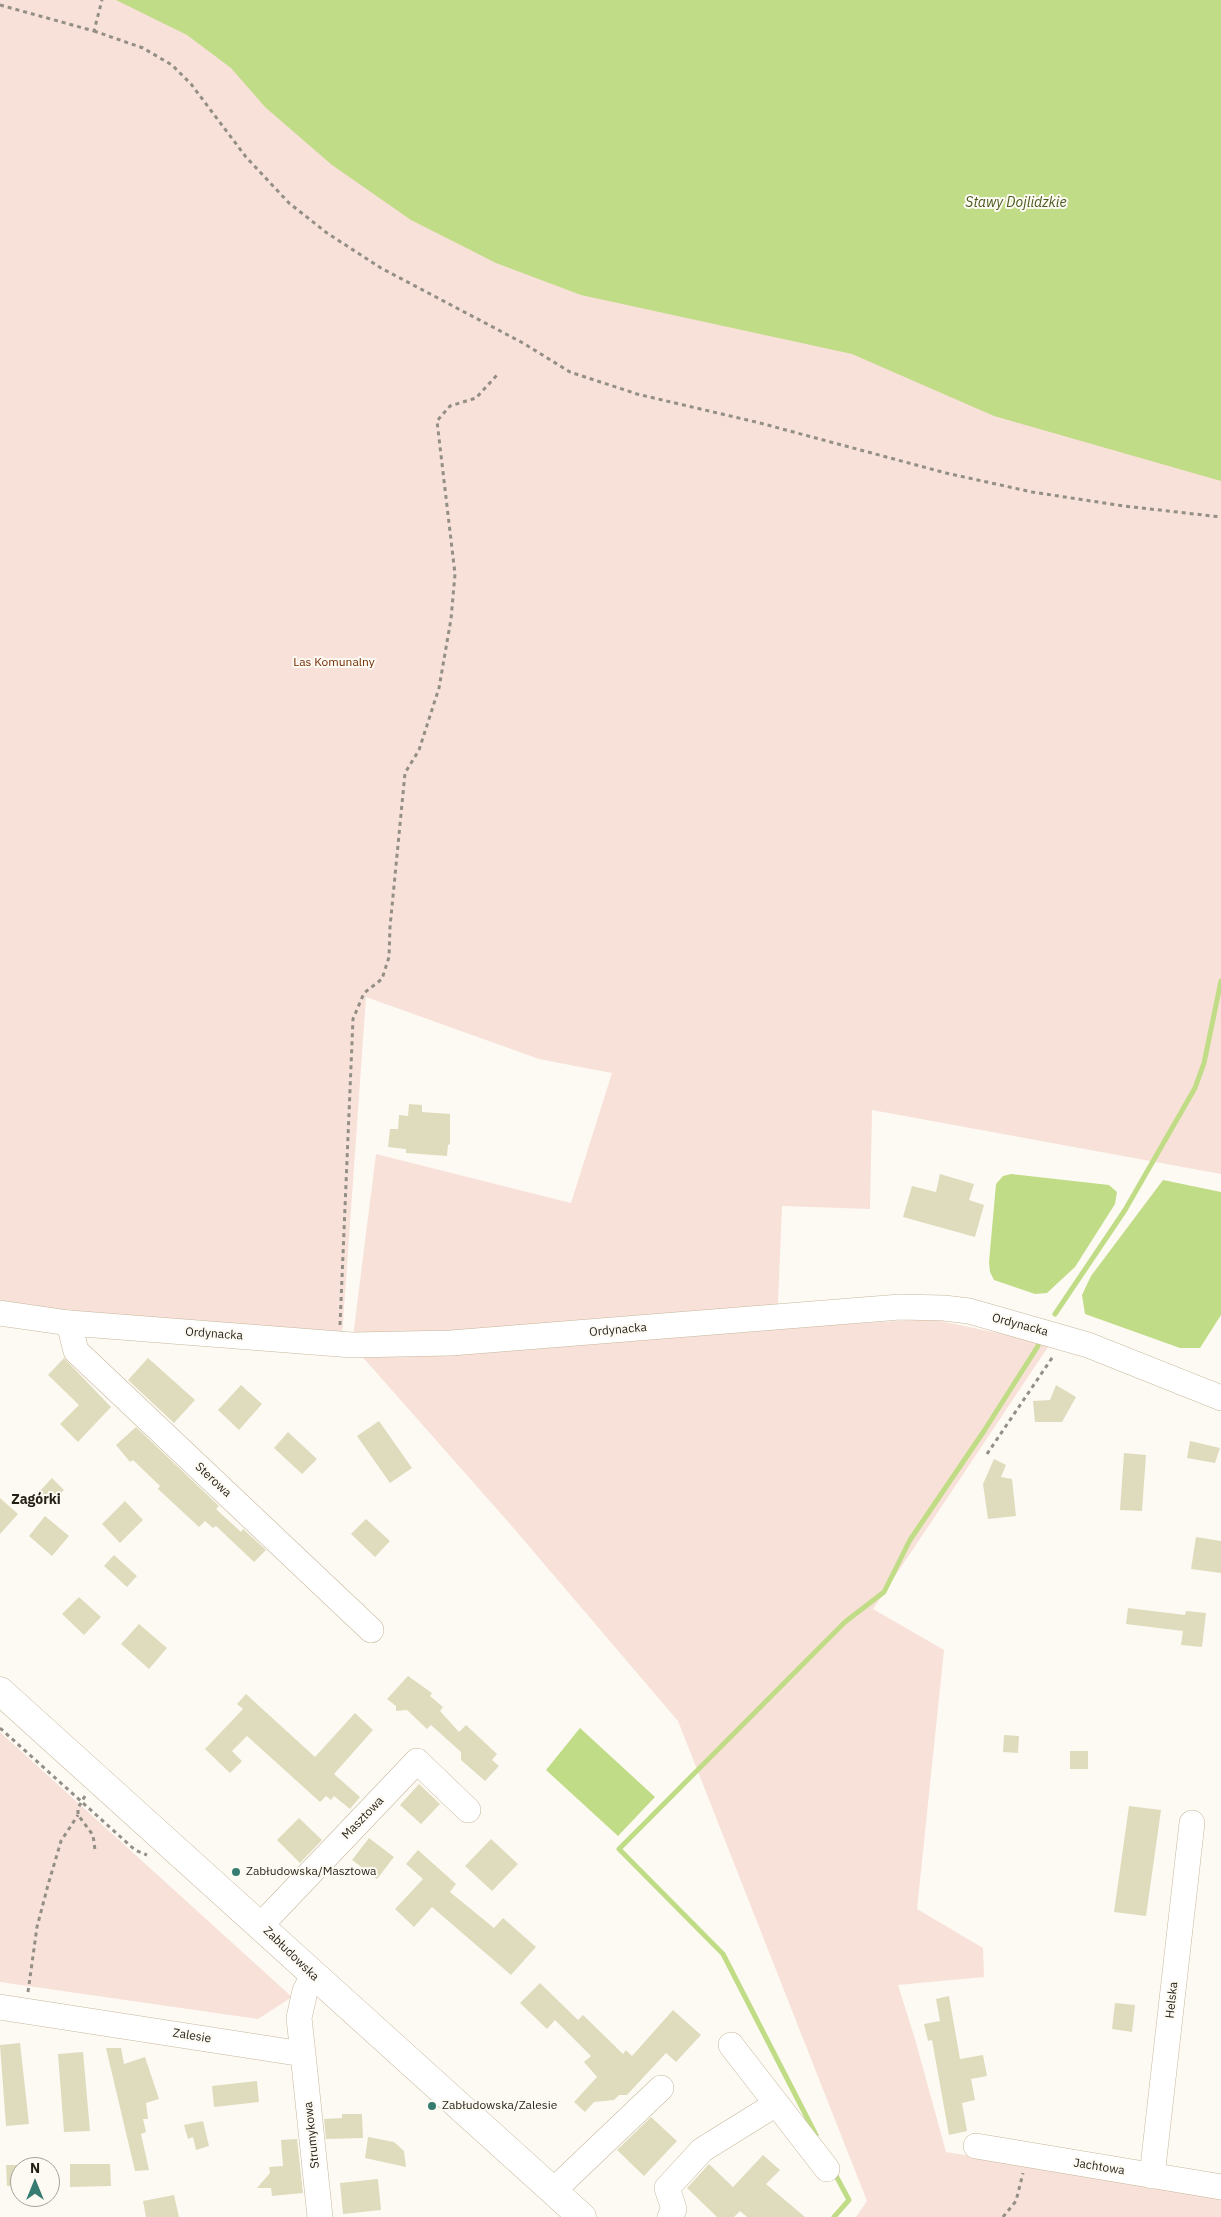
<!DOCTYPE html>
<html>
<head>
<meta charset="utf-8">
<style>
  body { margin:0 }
  #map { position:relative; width:1221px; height:2217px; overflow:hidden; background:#fdfaf4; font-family:"IBM Plex Sans",sans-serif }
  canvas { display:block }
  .north { position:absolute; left:10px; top:2157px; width:50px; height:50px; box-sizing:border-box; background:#fdfaf4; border:1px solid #a6a29a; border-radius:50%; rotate:0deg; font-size:14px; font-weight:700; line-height:20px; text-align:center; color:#241f14 }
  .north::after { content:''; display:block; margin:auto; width:18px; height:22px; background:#377c71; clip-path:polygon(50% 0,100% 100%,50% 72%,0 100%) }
</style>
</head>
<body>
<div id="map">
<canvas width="1221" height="2217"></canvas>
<div class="north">N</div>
</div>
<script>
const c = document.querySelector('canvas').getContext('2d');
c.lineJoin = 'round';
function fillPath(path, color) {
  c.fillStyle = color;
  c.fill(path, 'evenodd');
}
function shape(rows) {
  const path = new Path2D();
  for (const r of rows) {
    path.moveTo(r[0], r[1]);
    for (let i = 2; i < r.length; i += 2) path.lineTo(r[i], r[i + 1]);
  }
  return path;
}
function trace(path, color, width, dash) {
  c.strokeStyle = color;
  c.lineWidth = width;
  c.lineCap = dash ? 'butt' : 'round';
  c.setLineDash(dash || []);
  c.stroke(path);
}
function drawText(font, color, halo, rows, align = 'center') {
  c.font = font + ' "IBM Plex Sans",sans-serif';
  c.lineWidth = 4;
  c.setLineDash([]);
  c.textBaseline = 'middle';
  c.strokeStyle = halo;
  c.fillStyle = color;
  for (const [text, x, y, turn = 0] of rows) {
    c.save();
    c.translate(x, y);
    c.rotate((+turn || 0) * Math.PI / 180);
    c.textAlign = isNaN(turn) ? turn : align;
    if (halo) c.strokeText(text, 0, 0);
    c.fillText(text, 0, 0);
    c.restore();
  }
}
fillPath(shape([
  [0,0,1221,0,1221,1174,872,1110,870,1209,782,1206,777,1328,931,1319,1050,1344,873,1609,944,1650,917,1909,983,1948,984,1977,898,1985,915,2039,946,2152,1221,2197,1221,2217,856,2217,867,2201,678,1721,510,1524,352,1345,376,1154,571,1203,612,1073,539,1059,366,997,342,1337,75,1313,0,1301],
  [0,1732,292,1997,258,2019,0,1982]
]), '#f8e1d8');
fillPath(shape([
  [116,0,1221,0,1221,481,994,416,852,354,581,295,496,263,411,220,332,165,265,107,231,68,187,35],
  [1011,1174,1109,1185,1117,1192,1115,1204,1075,1267,1047,1293,1035,1294,994,1280,990,1272,989,1262,996,1184,1003,1176],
  [1163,1180,1221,1192,1221,1315,1200,1348,1180,1348,1085,1314,1082,1295,1091,1276],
  [580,1728,655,1797,618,1836,546,1770]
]), '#c1dc86');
trace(shape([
  [1055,1314,1125,1210,1195,1088,1204,1063,1221,981],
  [816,2135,723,1954,619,1849,845,1622,884,1592,910,1540,984,1431,1038,1346],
  [834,2217,849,2200,834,2172]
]), '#c1dc86', 5);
fillPath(shape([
  [409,1104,422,1105,422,1112,450,1114,450,1144,448,1145,447,1156,406,1153,406,1149,388,1147,390,1129,398,1129,399,1115,408,1116],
  [940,1174,974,1184,969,1200,984,1205,975,1237,903,1217,912,1186,936,1192],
  [64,1358,111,1407,78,1442,60,1424,79,1405,48,1375],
  [148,1358,195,1400,174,1423,128,1380],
  [241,1385,262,1404,239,1430,218,1410],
  [1056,1385,1076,1397,1062,1422,1035,1422,1033,1401,1050,1400],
  [379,1421,412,1468,390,1483,357,1436],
  [136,1427,219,1506,216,1509,241,1532,243,1529,266,1550,254,1562,216,1526,213,1528,205,1521,199,1527,158,1489,160,1486,133,1460,130,1462,116,1445],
  [288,1432,317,1459,302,1474,274,1448],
  [1190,1441,1220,1448,1215,1463,1187,1458],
  [1124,1453,1146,1455,1142,1511,1120,1510],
  [994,1459,1006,1465,1001,1477,1012,1479,1016,1516,988,1519,983,1484],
  [52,1478,64,1490,50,1505,38,1493],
  [0,1498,18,1514,0,1534],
  [125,1501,143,1520,120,1543,102,1524],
  [45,1516,69,1536,52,1556,29,1536],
  [366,1519,390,1541,375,1557,351,1534],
  [1196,1537,1221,1541,1221,1573,1191,1569],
  [114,1555,137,1576,127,1587,104,1566],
  [79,1597,101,1617,84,1635,62,1614],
  [1128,1608,1185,1615,1186,1611,1206,1613,1202,1647,1181,1645,1183,1631,1126,1624],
  [139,1624,167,1648,149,1669,121,1644],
  [408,1676,432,1693,430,1696,443,1707,440,1711,459,1732,466,1725,497,1754,492,1760,499,1766,485,1781,461,1760,461,1752,431,1725,427,1729,407,1710,396,1711,396,1706,387,1699],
  [246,1694,315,1757,355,1713,373,1730,334,1774,360,1797,350,1809,334,1796,331,1800,326,1796,320,1802,247,1736,232,1751,242,1761,230,1773,205,1749,243,1709,237,1704],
  [1004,1735,1019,1736,1018,1753,1003,1752],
  [1070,1751,1088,1751,1088,1769,1070,1769],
  [419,1784,440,1804,421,1824,400,1805],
  [1129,1806,1161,1810,1146,1916,1114,1912],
  [299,1818,322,1840,300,1863,277,1840],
  [369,1838,394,1857,377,1879,352,1860],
  [491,1839,518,1864,492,1891,465,1866],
  [418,1850,456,1884,450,1892,494,1928,503,1918,536,1947,511,1975,432,1907,414,1927,395,1909,423,1879,406,1864],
  [540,1983,578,2020,583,2015,623,2054,626,2050,632,2056,673,2010,701,2035,676,2062,666,2053,627,2095,619,2095,614,2100,594,2102,585,2112,574,2102,597,2077,584,2062,591,2056,555,2020,547,2029,520,2003],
  [949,1996,960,2059,983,2055,987,2076,971,2079,975,2100,962,2103,967,2131,949,2135,932,2040,928,2041,924,2024,940,2021,936,1999],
  [1115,2003,1135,2005,1132,2032,1112,2029],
  [20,2043,29,2124,6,2126,0,2045],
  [106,2048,121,2048,124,2064,145,2057,159,2099,146,2103,148,2119,143,2119,146,2132,141,2134,149,2170,135,2171],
  [83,2052,90,2131,64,2132,58,2054],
  [257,2081,259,2102,214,2107,212,2086],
  [342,2114,362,2114,363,2138,326,2139,324,2119,342,2118],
  [651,2117,677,2141,644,2176,617,2150],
  [203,2121,209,2146,196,2150,193,2137,188,2139,184,2125],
  [368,2137,394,2142,404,2151,406,2167,365,2158],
  [297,2139,303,2193,272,2196,271,2188,257,2188,270,2173,269,2167,283,2166,281,2140],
  [763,2155,780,2170,766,2184,805,2217,747,2217,740,2211,734,2217,717,2217,687,2188,709,2164,733,2187],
  [70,2164,110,2164,111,2186,70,2187],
  [6,2165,20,2165,20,2186,7,2186],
  [378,2179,381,2210,343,2214,340,2183],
  [174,2195,179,2217,146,2217,143,2201]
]), '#dfdcbd');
const minor = shape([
  [0,1313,69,1323,352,1345,451,1343,900,1307,944,1308,969,1311,1088,1345,1221,1398],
  [69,1323,76,1351,371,1630],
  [261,1925,417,1761,468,1810],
  [0,2007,303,2054,299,2018,305,1991,313,1975],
  [731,2045,827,2169],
  [303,2054,320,2217],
  [976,2146,1221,2187],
  [1152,2176,1192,1823],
  [553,2191,661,2088],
  [670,2217,674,2209,667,2188,702,2150,776,2104]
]);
const highway = shape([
  [0,1691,582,2217]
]);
trace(minor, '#c6b79b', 26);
trace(highway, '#c6b79b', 29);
trace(shape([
  [0,5,94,31,102,0],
  [94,31,143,48,172,65,191,84,246,157,289,203,327,233,381,268,523,343,570,372,637,394,760,423,946,473,1032,492,1124,506,1221,517],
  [340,1325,353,1019,364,993,382,979,389,957,390,927,405,773,419,750,439,688,451,619,455,574,437,421,450,406,476,398,497,375],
  [987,1454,1054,1355],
  [0,1728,135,1850,147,1855],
  [85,1796,78,1808,78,1815,93,1835,95,1850],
  [28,1992,37,1927,48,1885,61,1841,78,1815],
  [1003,2217,1016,2201,1023,2173]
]), '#938f87', 3, [4, 4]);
trace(minor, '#fff', 25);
trace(highway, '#fff', 28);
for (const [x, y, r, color] of [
  [236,1872,5,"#377c71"],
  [432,2106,5,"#377c71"]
]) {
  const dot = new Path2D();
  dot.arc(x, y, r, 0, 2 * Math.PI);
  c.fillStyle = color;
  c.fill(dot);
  trace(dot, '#fdfaf4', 2);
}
drawText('12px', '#742a00', '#fdfaf4', [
  ["Las Komunalny",334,663]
]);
drawText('12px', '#241f14', '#fdfaf4', [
  ["Ordynacka",1020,1325,15],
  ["Ordynacka",618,1330,-5],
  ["Ordynacka",214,1334,4],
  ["Sterowa",213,1480,43],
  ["Masztowa",363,1818,-46],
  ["Zabłudowska",291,1954,44],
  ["Helska",1172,2000,-84],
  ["Zalesie",192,2036,9],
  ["Strumykowa",312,2135,-96],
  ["Jachtowa",1099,2167,9]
]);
drawText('12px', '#241f14', '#fdfaf4', [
  ["Zabłudowska/Masztowa",246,1872],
  ["Zabłudowska/Zalesie",442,2106]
], 'left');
drawText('italic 14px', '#49591d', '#fdfaf4', [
  ["Stawy Dojlidzkie",1016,203]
]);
drawText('bold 14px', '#241f14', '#fdfaf4', [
  ["Zagórki",36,1500]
]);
</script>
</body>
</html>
